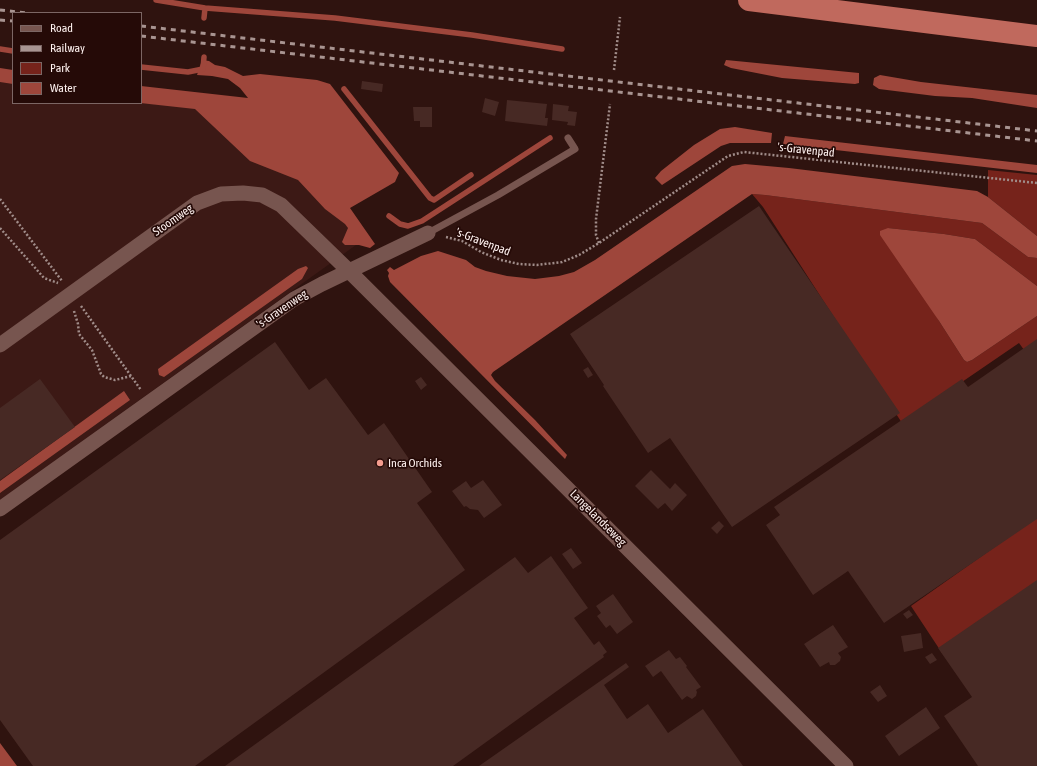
<!DOCTYPE html>
<html>
<head>
<meta charset="utf-8">
<style>
  body { margin:0 }
  #map { position:relative; width:1037px; height:766px; overflow:hidden; background:#2f130f; font-family:"Asap Condensed",sans-serif }
  canvas { display:block }
  .legend { position:absolute; left:12px; top:12px; width:130px; height:92px; box-sizing:border-box; background:#250a07; border:1px solid #7c6664; margin:0; padding:5px 7px; list-style:none; font-size:12px; color:#fef1ef }
  .legend li { display:flex; align-items:center; gap:8px; height:20px }
  .legend b { width:20px; border:1px solid #7c6664 }
</style>
</head>
<body>
<div id="map">
<canvas width="1037" height="766"></canvas>
<ul class="legend">
<li><b style="height:5px;background:#77554f"></b>Road</li>
<li><b style="height:5px;background:#a89491"></b>Railway</li>
<li><b style="height:11px;background:#76231b"></b>Park</li>
<li><b style="height:11px;background:#9e463b"></b>Water</li>
</ul>
</div>
<script>
const c = document.querySelector('canvas').getContext('2d');
c.lineJoin = 'round';
function fillPath(path, color) {
  c.fillStyle = color;
  c.fill(path, 'evenodd');
}
function shape(rows) {
  const path = new Path2D();
  for (const r of rows) {
    path.moveTo(r[0], r[1]);
    for (let i = 2; i < r.length; i += 2) path.lineTo(r[i], r[i + 1]);
  }
  return path;
}
function trace(path, color, width, dash) {
  c.strokeStyle = color;
  c.lineWidth = width;
  c.lineCap = dash ? 'butt' : 'round';
  c.setLineDash(dash || []);
  c.stroke(path);
}
function drawText(font, color, halo, rows, align = 'center') {
  c.font = font + ' "Asap Condensed",sans-serif';
  c.lineWidth = 3.5;
  c.setLineDash([]);
  c.textBaseline = 'middle';
  c.strokeStyle = halo;
  c.fillStyle = color;
  for (const [text, x, y, turn = 0] of rows) {
    c.save();
    c.translate(x, y);
    c.rotate((+turn || 0) * Math.PI / 180);
    c.textAlign = isNaN(turn) ? turn : align;
    if (halo) c.strokeText(text, 0, 0);
    c.fillText(text, 0, 0);
    c.restore();
  }
}
fillPath(shape([
  [0,78,13,80,13,103,141,103,246,111,363,240,0,500]
]), '#3c1915');
fillPath(shape([
  [988,170,1037,175,1037,236,988,197],
  [752,194,765,195,982,223,1028,257,1037,258,1037,286,975,239,944,234,888,228,939,321,964,360,967,362,972,360,1037,316,1037,368,1019,343,902,423,763,207],
  [1037,517,1037,587,942,653,911,606]
]), '#76231b');
fillPath(shape([
  [202,60,209,61,215,65,225,67,243,76,260,74,317,80,330,84,399,173,395,182,350,208,375,244,370,248,359,245,345,245,342,242,348,228,345,224,325,209,298,180,250,161,195,109,140,103,141,86,248,98,240,88,228,79,212,76,197,75],
  [726,60,859,73,859,83,855,84,782,78,731,68,724,65],
  [0,68,13,70,13,84,0,82],
  [880,75,921,82,1037,95,1037,108,972,98,935,96,879,89,873,85,874,78],
  [735,127,772,133,771,143,730,143,721,146,662,185,655,178,661,171,694,145,720,129],
  [785,136,1037,165,1037,173,783,144],
  [745,164,789,168,977,191,988,197,1037,236,1037,258,1028,257,982,223,765,195,752,194,493,372,491,375,495,381,535,420,567,455,565,459,390,282,388,276,389,273,387,270,390,267,394,270,421,256,438,251,466,260,475,267,486,271,507,276,535,279,559,276,574,272,595,260,732,166],
  [888,228,944,234,975,239,1037,286,1037,316,972,360,967,362,964,360,939,321,880,235,880,231],
  [306,266,308,268,302,279,164,377,159,375,158,369,298,269],
  [124,391,130,400,0,493,0,481],
  [0,743,17,766,0,766]
]), '#9e463b');
trace(shape([
  [156,0,205,8,335,18,472,35,562,49],
  [204,18,205,8],
  [0,49,13,51],
  [141,67,188,72,203,69,204,57],
  [344,89,430,198,434,200,471,175],
  [389,216,400,224,408,226,422,221,550,138]
]), '#9e463b', 5.5);
fillPath(shape([
  [362,81,383,84,382,92,361,89],
  [485,98,499,102,495,116,482,112],
  [507,100,547,104,545,118,548,118,547,126,505,121],
  [553,104,569,106,568,111,577,112,575,126,567,125,568,122,552,120],
  [413,107,432,107,432,127,420,127,420,121,414,121],
  [759,206,900,413,732,527,670,438,648,453,603,386,604,385,570,334],
  [1037,339,1037,519,884,623,848,571,813,595,766,525,780,515,774,507,962,379,968,387],
  [275,342,309,390,326,378,368,435,384,423,432,492,417,503,465,570,195,766,33,766,0,720,0,540],
  [588,367,593,375,588,378,583,370],
  [421,377,427,385,421,390,415,381],
  [40,379,75,427,0,480,0,408],
  [651,470,670,489,675,483,687,495,672,511,665,503,658,509,635,486],
  [483,480,502,505,484,518,478,510,470,509,466,506,464,507,452,491,466,481,471,488],
  [719,521,724,526,717,534,711,528],
  [571,548,582,563,573,569,562,554],
  [551,556,588,608,574,618,594,645,599,641,607,652,603,655,604,657,453,766,225,766,515,557,528,573],
  [1037,580,1037,766,978,766,944,716,972,697,938,648],
  [613,594,633,622,617,634,610,625,606,628,597,616,601,613,596,606],
  [909,610,913,615,907,619,903,614],
  [833,625,848,647,838,653,841,657,840,661,835,665,830,665,829,662,820,667,804,644],
  [921,633,923,648,904,652,901,636],
  [669,650,676,659,680,657,687,666,686,667,701,687,696,690,697,692,696,696,692,699,687,696,682,700,661,671,653,677,645,666],
  [932,653,937,660,930,664,925,657],
  [626,663,629,667,604,685,627,719,648,704,668,733,703,709,743,766,479,766],
  [880,685,887,696,878,702,870,692],
  [926,707,940,728,899,756,885,736]
]), '#472924');
trace(shape([
  [614,70,620,17],
  [0,199,62,281],
  [0,228,44,278,58,283],
  [446,237,462,241,481,252,501,260,519,264,537,265,562,262,579,255,599,243,728,156,744,152,1037,183],
  [599,243,596,235,596,219,610,104],
  [81,306,141,390],
  [74,311,78,324,79,334,92,350,101,374,104,377,115,380,131,376]
]), '#a08c89', 2.5, [2, 2]);
trace(shape([
  [428,233,498,195,575,149,568,138]
]), '#77554f', 7);
trace(shape([
  [0,345,197,203,221,194,243,193,262,195,281,205,349,271,846,766],
  [0,509,294,299,322,284,428,233]
]), '#77554f', 15);
trace(shape([
  [749,0,1037,36]
]), '#c0695d', 22);
trace(shape([
  [0,10,27,13],
  [0,20,13,21],
  [141,26,1037,131],
  [141,36,1037,141]
]), '#a89491', 3, [5, 5]);
for (const [x, y, r, color] of [
  [380,463,4,"#f59d8f"]
]) {
  const dot = new Path2D();
  dot.arc(x, y, r, 0, 2 * Math.PI);
  c.fillStyle = color;
  c.fill(dot);
  trace(dot, '#250a07', 1.5);
}
drawText('12px', '#fef1ef', '#250a07', [
  ["'s-Gravenpad",806,150,6],
  ["Stoomweg",173,220,-35],
  ["'s-Gravenpad",483,242,21],
  ["'s-Gravenweg",282,309,-34],
  ["Langelandseweg",598,518,45]
]);
drawText('12px', '#fef1ef', '#250a07', [
  ["Inca Orchids",388,463]
], 'left');
</script>
</body>
</html>
